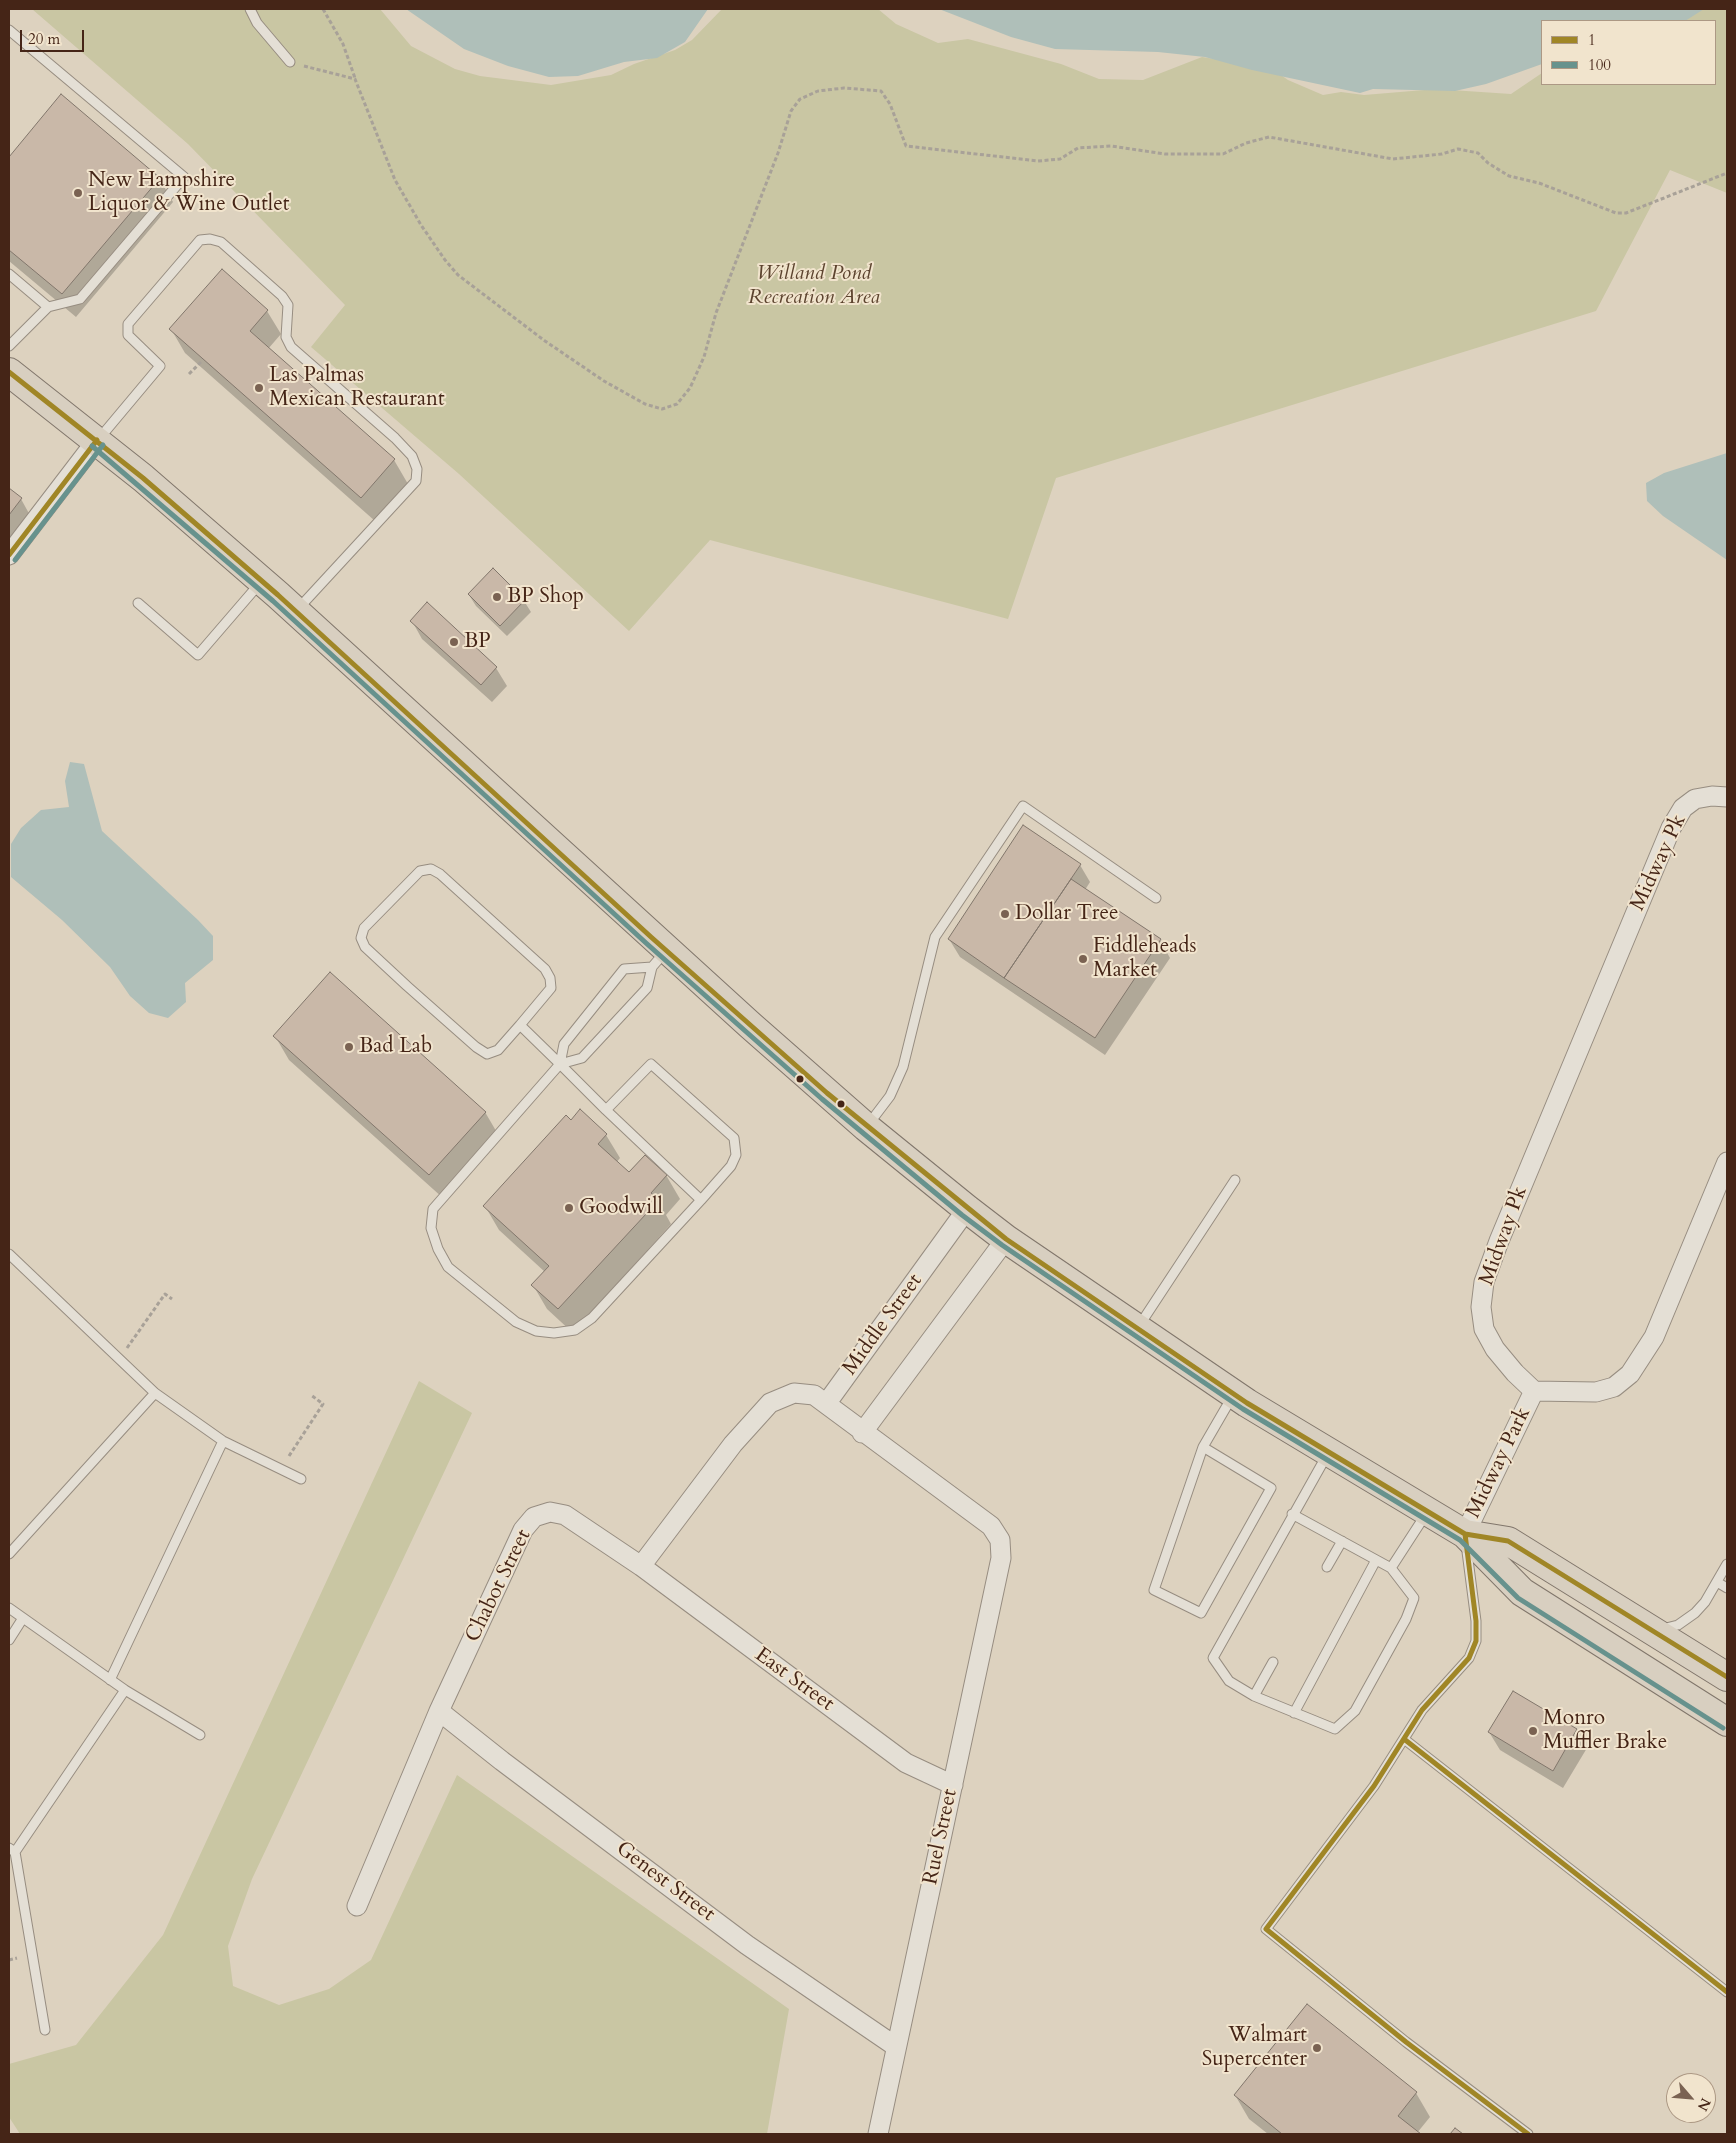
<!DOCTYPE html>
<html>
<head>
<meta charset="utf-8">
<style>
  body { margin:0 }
  #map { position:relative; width:1736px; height:2143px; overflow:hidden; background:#ddd2bf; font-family:Cardo,serif }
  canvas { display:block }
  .frame { position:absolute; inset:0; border:10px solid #452517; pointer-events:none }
  .legend { position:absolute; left:1541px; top:20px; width:175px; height:65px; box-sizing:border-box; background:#f1e4cd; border:1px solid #ac9884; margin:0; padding:6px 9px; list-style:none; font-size:15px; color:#452517 }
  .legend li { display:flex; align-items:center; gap:10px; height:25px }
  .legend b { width:25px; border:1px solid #ac9884 }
  .north { position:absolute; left:1666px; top:2073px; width:50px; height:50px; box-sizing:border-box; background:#f1e4cd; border:1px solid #ac9884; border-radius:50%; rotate:117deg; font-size:14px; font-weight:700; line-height:20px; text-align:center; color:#452517 }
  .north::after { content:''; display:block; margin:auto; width:18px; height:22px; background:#7a6252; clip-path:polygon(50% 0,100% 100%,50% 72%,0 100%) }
  .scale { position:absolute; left:20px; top:30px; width:64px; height:22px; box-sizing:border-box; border:2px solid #452517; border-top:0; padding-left:6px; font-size:15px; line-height:18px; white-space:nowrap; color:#452517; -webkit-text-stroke:4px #f1e4cd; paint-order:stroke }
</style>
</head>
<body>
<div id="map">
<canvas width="1736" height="2143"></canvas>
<div class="frame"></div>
<ul class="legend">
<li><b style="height:6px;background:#a08626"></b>1</li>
<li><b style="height:6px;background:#67928d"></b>100</li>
</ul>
<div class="north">N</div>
<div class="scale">20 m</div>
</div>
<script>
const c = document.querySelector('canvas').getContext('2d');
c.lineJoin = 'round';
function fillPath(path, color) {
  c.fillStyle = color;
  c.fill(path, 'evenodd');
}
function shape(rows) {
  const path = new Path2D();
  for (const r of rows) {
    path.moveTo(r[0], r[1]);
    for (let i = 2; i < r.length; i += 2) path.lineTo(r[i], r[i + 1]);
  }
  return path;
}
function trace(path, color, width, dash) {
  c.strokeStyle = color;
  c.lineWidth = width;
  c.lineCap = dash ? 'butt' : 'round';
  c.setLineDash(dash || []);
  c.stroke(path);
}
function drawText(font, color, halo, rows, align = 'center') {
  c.font = font + ' Cardo,serif';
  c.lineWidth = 4;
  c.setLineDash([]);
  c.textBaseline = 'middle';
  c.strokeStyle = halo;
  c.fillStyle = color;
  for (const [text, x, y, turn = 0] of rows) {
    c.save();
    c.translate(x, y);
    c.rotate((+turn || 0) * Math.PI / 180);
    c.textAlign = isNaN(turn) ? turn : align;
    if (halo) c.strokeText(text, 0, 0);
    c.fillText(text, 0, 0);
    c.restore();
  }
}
fillPath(shape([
  [32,9,380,9,411,46,455,69,480,76,551,85,611,75,634,64,675,50,692,40,722,9,878,9,896,24,938,43,968,39,1061,64,1099,79,1143,80,1202,57,1271,68,1288,80,1323,95,1341,92,1364,95,1436,89,1511,94,1542,73,1542,84,1715,84,1715,21,1634,21,1642,9,1727,9,1727,193,1670,170,1596,311,1056,478,1008,619,710,540,629,631,459,474,311,347,345,305,188,144],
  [419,1381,472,1413,252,1879,228,1946,233,1986,279,2005,329,1989,371,1960,457,1775,789,2009,767,2134,20,2134,9,2117,9,2064,76,2045,163,1935]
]), '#c9c6a3');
fillPath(shape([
  [406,9,708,9,685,42,657,58,624,62,578,76,549,77,508,66,464,49],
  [939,9,1704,9,1685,21,1542,21,1542,64,1486,84,1455,91,1373,89,1360,93,1252,70,1205,57,1158,52,1055,49,1011,37],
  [1727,453,1727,560,1663,516,1647,501,1646,483,1664,473],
  [70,762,84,764,102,831,198,920,213,936,213,960,185,983,186,1002,168,1018,149,1013,130,996,110,967,62,920,11,877,11,844,21,828,41,810,69,807,65,781]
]), '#afbfb9');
fillPath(shape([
  [61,96,159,178,173,202,76,317,9,261,9,159],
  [267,311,281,334,268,349,394,460,408,484,375,521,185,353,171,329],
  [9,490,21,499,31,517,9,545],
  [469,595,524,601,531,612,507,636,476,606],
  [427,604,496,668,507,686,492,702,422,639,412,621],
  [1080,865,1090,882,1085,890,1160,940,1170,958,1105,1055,960,957,949,939],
  [275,1036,485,1112,499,1136,443,1198,289,1060],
  [571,1121,606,1135,620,1158,616,1163,629,1174,666,1175,680,1199,666,1215,671,1224,573,1333,547,1309,533,1285,545,1272,499,1230,485,1206],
  [1513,1692,1577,1730,1587,1748,1563,1788,1500,1750,1489,1732],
  [1307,2006,1416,2093,1430,2117,1417,2133,1419,2134,1268,2134,1249,2119,1235,2095]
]), '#0003');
const building = shape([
  [61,94,160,178,62,294,9,250,9,157,61,94],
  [222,269,268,310,250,331,395,459,361,498,169,329,222,269],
  [9,488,22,498,9,515,9,488],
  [493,568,525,600,500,626,468,594,493,568],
  [427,602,497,667,481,685,410,621,427,602],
  [1023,825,1081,864,1004,978,948,939,1023,825],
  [1071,879,1161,939,1095,1038,1004,978,1071,879],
  [330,972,486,1112,429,1175,273,1036,330,972],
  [580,1109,607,1134,598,1144,629,1172,645,1155,667,1175,651,1193,659,1200,558,1309,531,1285,549,1266,483,1206,566,1115,571,1120,580,1109],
  [1513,1691,1577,1729,1553,1771,1488,1732,1513,1691],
  [1307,2004,1417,2092,1398,2116,1421,2134,1282,2134,1234,2095,1307,2004],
  [1455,2128,1463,2134,1450,2134,1455,2128]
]);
fillPath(building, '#c9b8a8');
trace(building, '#81766b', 1);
const service = shape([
  [250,9,257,23,290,62],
  [9,30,184,177,80,299,48,307,9,346],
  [9,274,48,307],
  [98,440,160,366,128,335,128,324,200,240,210,239,221,242,282,296,288,305,286,337,291,347,395,438,412,456,417,469,416,481,297,610],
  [138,603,198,655,260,583],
  [520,1025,551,988,550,978,545,969,440,874,431,869,420,871,364,928,361,938,365,947,407,986,476,1047,487,1054,498,1050,520,1025,560,1064,606,1110,651,1064,734,1138,736,1155,731,1166,701,1200,592,1318,575,1330,554,1333,536,1331,516,1322,448,1267,438,1249,431,1228,433,1209,560,1064,564,1044,624,969,652,967],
  [560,1064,582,1058,647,988,652,967,665,952],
  [606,1110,701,1200],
  [868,1125,890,1096,903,1067,935,937,1023,806,1156,898],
  [9,1254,155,1393,223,1441,301,1479],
  [1139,1326,1235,1180],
  [1203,1447,1271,1488,1201,1613,1154,1590,1203,1447,1232,1397],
  [1327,1455,1213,1658,1229,1681,1254,1696,1335,1729,1355,1711,1406,1619,1414,1598,1391,1568,1426,1514],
  [1292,1514,1391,1568],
  [1466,1544,1476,1621,1476,1641,1469,1658,1422,1710,1374,1786,1266,1929,1406,2042,1528,2134],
  [9,1554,155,1393],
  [1327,1567,1342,1541],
  [1717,1582,1727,1588],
  [9,1608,125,1690,200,1735],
  [1662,1629,1678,1625,1695,1613,1705,1602,1727,1564],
  [9,1640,23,1618],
  [110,1680,223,1441],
  [1254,1696,1273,1662],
  [1294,1713,1376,1560],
  [1404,1739,1727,1992],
  [9,1848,15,1852,45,2030],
  [15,1852,125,1690]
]);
const minor = shape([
  [9,555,97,440],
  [1727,797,1712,796,1695,799,1683,808,1671,828,1499,1241,1484,1282,1481,1307,1484,1329,1495,1349,1515,1373,1534,1391,1596,1392,1614,1387,1630,1374,1654,1337,1727,1162],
  [826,1404,967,1209],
  [862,1433,1006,1239],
  [1465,1534,1534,1391],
  [641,1566,906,1763,953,1785],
  [439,1711,502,1761,747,1945,895,2046],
  [357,1906,439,1711,523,1530,534,1517,550,1512,565,1515,641,1566,733,1444,770,1403,794,1393,814,1395,991,1526,1000,1540,1001,1558,878,2134]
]);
const primary = shape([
  [9,372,143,478,278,595,750,1025,866,1127,967,1209,1006,1239,1247,1403,1465,1534,1522,1592,1727,1722],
  [1465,1534,1508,1541,1727,1677]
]);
trace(service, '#978d81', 11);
trace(minor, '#978d81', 21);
trace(primary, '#81766b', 30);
trace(shape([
  [323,9,343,44,355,78],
  [304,66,355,79,395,180,421,225,445,260,458,275,545,341,604,381,645,404,662,409,677,404,690,388,704,357,716,313,778,153,791,111,800,99,818,91,844,88,881,91,890,104,906,146,1038,161,1060,159,1078,148,1111,146,1165,154,1223,154,1246,143,1269,137,1393,159,1442,154,1458,149,1478,153,1488,163,1509,176,1539,183,1616,213,1626,213,1727,173],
  [189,374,202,361],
  [127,1348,165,1294,172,1299],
  [289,1456,323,1404,311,1395],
  [9,1960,17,1958]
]), '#a8a198', 3, [4, 2.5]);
trace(service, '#e4dfd5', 9);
trace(minor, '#e4dfd5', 19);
trace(primary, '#d8cfc0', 28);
trace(shape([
  [9,372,143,478,278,595,651,937,827,1093,1006,1239,1247,1403,1465,1534,1508,1541,1727,1677],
  [9,555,97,440],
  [1404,1739,1727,1992],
  [1266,1929,1374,1786,1422,1710,1469,1658,1476,1641,1476,1621,1465,1534],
  [1266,1929,1406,2042,1528,2134]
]), '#a08626', 5);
trace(shape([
  [92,446,273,601,646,943,822,1099,962,1215,1002,1245,1243,1409,1460,1540,1518,1598,1723,1728],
  [15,560,103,445]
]), '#67928d', 5);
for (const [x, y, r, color] of [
  [78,193,5,"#7a6252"],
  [259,388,5,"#7a6252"],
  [497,597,5,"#7a6252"],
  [454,642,5,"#7a6252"],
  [1005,914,5,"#7a6252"],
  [1083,959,5,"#7a6252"],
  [349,1047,5,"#7a6252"],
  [800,1079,4.5,"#452517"],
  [841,1104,4.5,"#452517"],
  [569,1208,5,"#7a6252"],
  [1533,1731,5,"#7a6252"],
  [1317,2048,5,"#7a6252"]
]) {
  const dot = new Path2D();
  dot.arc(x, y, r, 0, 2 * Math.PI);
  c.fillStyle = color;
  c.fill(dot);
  trace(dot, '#f1e4cd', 2);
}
drawText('21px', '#452517', '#f1e4cd', [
  ["New Hampshire",88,181],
  ["Liquor & Wine Outlet",88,205],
  ["Las Palmas",269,376],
  ["Mexican Restaurant",269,400],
  ["BP Shop",507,597],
  ["BP",464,642],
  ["Dollar Tree",1015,914],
  ["Fiddleheads",1093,947],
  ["Market",1093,971],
  ["Bad Lab",359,1047],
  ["Goodwill",579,1208],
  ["Monro",1543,1719],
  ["Muffler Brake",1543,1743],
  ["Walmart",1307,2036,"right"],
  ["Supercenter",1307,2060,"right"]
], 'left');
drawText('italic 21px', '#5c432e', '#f1e4cd', [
  ["Willand Pond",814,274],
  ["Recreation Area",814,298]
]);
drawText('21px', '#452517', '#f1e4cd', [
  ["Midway Pk",1659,863,-65],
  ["Midway Pk",1504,1236,-70],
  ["Middle Street",883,1325,-54],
  ["Midway Park",1499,1463,-64],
  ["Chabot Street",499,1586,-64],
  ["East Street",794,1680,36],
  ["Ruel Street",941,1837,-78],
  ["Genest Street",665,1882,37]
]);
</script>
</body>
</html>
